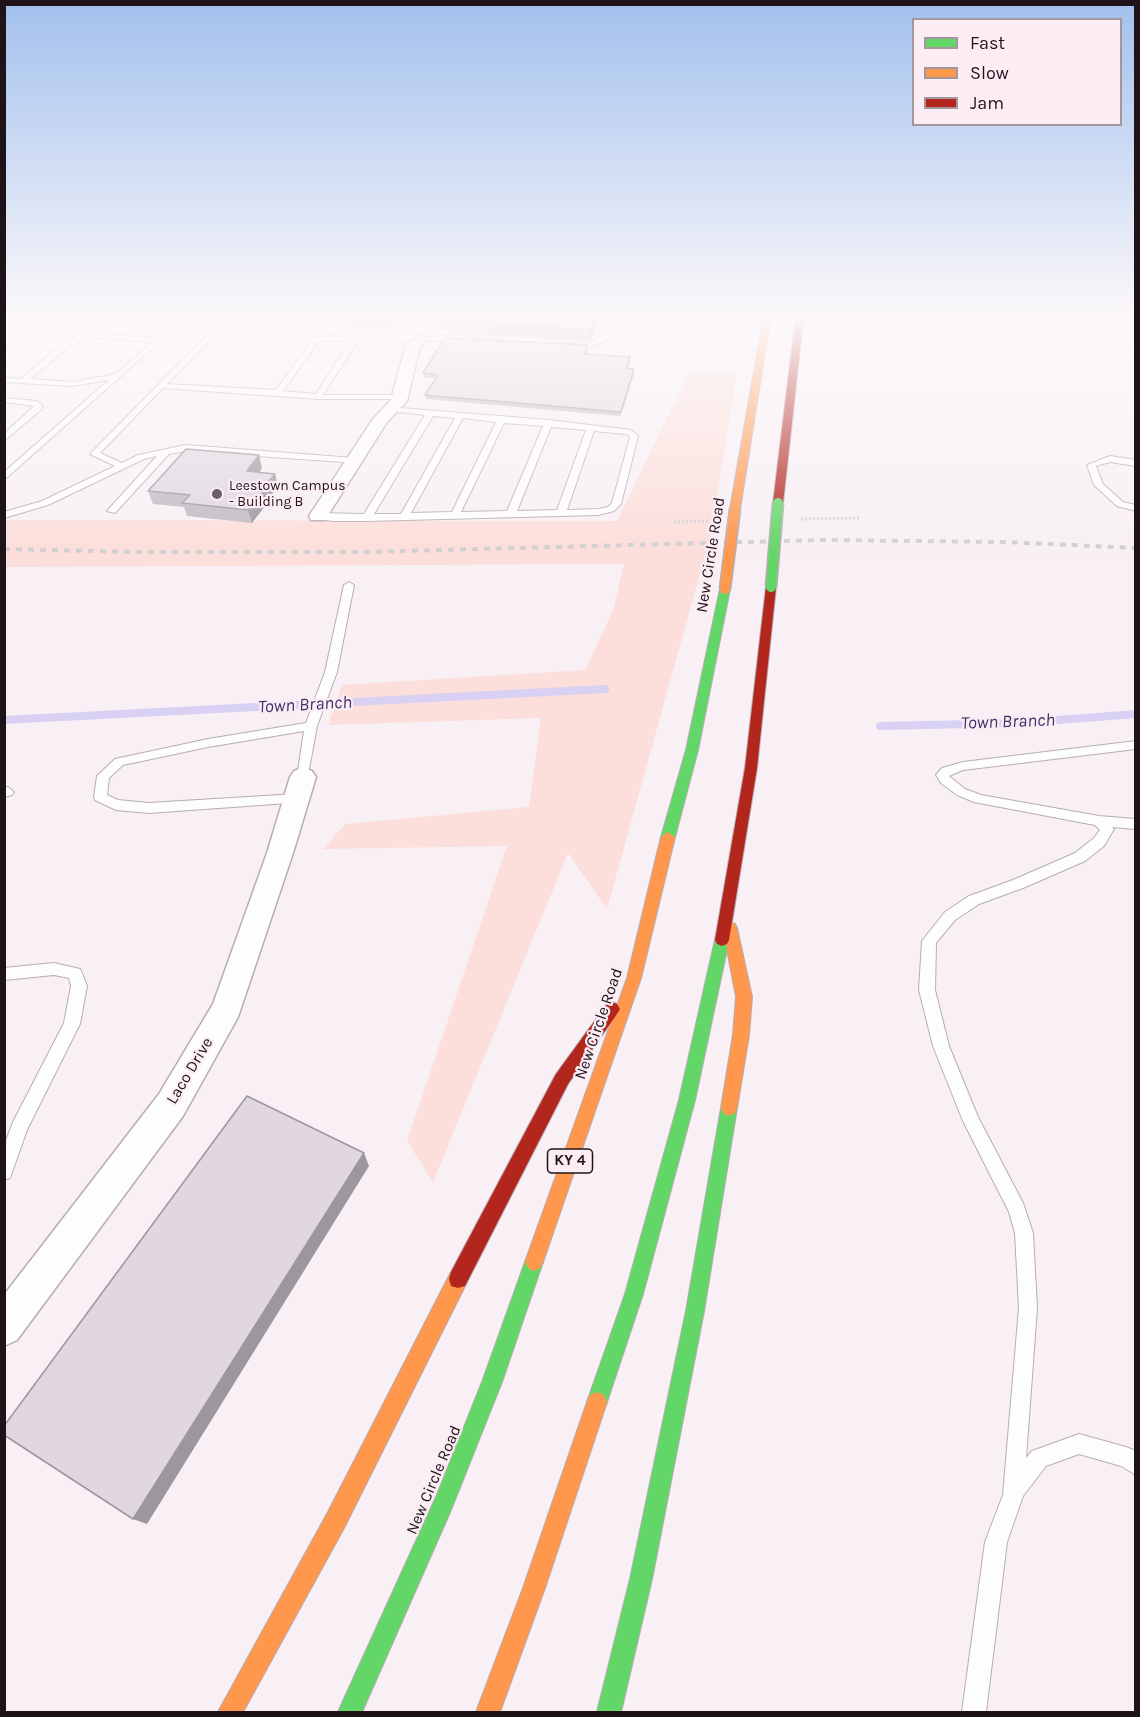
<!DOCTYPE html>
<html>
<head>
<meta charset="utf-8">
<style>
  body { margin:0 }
  #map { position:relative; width:1140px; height:1717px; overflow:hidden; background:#f8f0f5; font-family:Karla,sans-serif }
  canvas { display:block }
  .frame { position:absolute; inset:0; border:6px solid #1f131a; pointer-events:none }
  .legend { position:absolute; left:912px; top:18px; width:210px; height:108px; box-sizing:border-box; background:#fcedf5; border:2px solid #a4969d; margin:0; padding:8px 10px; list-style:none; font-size:18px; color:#1f131a }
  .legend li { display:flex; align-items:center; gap:12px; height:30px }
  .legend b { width:30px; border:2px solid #a4969d }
</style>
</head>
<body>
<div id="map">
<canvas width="1140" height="1717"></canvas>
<div class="frame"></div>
<ul class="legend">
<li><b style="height:8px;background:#63d668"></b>Fast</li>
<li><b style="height:8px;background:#ff974d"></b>Slow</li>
<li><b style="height:8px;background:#b3261e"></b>Jam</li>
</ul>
</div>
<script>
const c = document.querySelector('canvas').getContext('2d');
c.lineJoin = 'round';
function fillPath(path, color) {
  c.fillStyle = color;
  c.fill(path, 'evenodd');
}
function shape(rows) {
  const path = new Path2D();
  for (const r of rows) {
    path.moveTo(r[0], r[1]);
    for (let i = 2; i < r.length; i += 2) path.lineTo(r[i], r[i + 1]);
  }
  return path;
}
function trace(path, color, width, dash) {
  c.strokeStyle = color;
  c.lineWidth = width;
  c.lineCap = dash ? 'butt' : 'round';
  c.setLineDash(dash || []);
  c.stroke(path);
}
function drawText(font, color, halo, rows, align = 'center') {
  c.font = font + ' Karla,sans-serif';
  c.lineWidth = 4.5;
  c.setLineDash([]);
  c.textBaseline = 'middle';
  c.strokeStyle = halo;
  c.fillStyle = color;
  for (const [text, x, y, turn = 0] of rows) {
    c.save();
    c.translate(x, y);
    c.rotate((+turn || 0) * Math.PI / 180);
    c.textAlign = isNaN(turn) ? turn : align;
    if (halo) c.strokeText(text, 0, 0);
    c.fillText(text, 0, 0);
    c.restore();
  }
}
fillPath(shape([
  [689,373,737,373,712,530,607,909,568,853,433,1182,407,1141,507,846,323,849,345,824,529,807,541,718,328,725,342,685,585,670,613,611,624,564,5,567,4,520,617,521]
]), '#fcdeda');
trace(shape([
  [4,720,605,689],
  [880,726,1019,723,1136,714]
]), '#d9d1f4', 8);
const lane = shape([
  [184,314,191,314,4,480,4,472,109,380,72,386,4,382,4,378,21,379,64,342,82,333,157,338,184,314],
  [86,337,152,342,116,374,72,382,30,379,70,346,86,337],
  [228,314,235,314,167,384,276,390,314,337,338,336,358,341,323,395,400,395,404,397,400,399,318,399,163,388,100,453,122,463,138,455,186,445,354,458,358,461,357,463,186,451,169,454,115,513,107,511,157,456,144,459,48,505,4,518,4,512,42,501,115,466,90,454,228,314],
  [338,340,349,342,316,394,283,391,319,341,338,340],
  [609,314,617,314,617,323,606,341,589,347,564,347,564,343,588,343,600,337,609,323,609,314],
  [455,336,500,339,504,341,500,343,455,340,421,341,417,339,421,337,455,336],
  [4,398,37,401,42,405,42,409,4,441,4,434,34,406,4,402,4,398],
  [388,407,549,420,631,430,638,436,621,504,614,511,598,515,367,521,332,521,315,518,315,514,318,513,364,514,425,415,391,411,388,411,388,407],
  [433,416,455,418,401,514,374,514,433,416],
  [463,418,496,422,452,512,411,513,463,418],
  [504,423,543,426,507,511,461,512,504,423],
  [551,427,586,430,557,510,517,511,551,427],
  [594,431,626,434,630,437,612,503,608,507,598,509,567,510,594,431],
  [1110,456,1136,460,1136,466,1110,462,1096,466,1103,484,1123,502,1136,505,1136,511,1117,506,1094,485,1087,465,1110,456],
  [349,582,354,585,337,672,317,726,307,780,303,781,297,777,304,731,208,747,123,765,109,778,107,795,118,800,149,803,297,794,302,796,303,799,302,802,149,813,116,810,95,800,94,797,97,776,115,759,208,739,306,723,325,672,344,585,349,582],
  [1136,741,1136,749,963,770,949,776,965,789,981,795,1099,816,1136,819,1136,829,1112,827,1114,829,1104,846,1085,861,1023,888,979,904,955,920,936,943,935,990,949,1046,978,1117,1023,1203,1033,1233,1037,1308,1026,1458,1032,1451,1079,1434,1126,1447,1136,1451,1136,1475,1121,1466,1079,1454,1046,1466,1023,1496,1007,1542,986,1712,962,1712,985,1542,1003,1495,1019,1308,1015,1233,1009,1212,963,1121,933,1046,919,990,922,941,945,912,969,896,1013,880,1075,853,1094,838,1100,830,1095,825,974,802,957,795,941,783,936,775,942,768,963,762,1136,741],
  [8,787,14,792,12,795,4,797,4,788,8,787],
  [54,963,80,969,82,973,87,986,80,1024,27,1130,10,1178,4,1180,4,1146,13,1122,64,1023,71,986,69,978,54,975,4,980,4,968,54,963]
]);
const street = shape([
  [421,335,428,339,420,346,407,401,387,422,325,520,311,520,309,516,373,419,391,400,406,344,421,335],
  [303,768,312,771,316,777,293,853,238,1017,183,1116,17,1340,4,1346,4,1295,159,1094,213,1004,267,853,290,777,294,771,303,768]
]);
const fast = shape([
  [725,586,730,589,698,750,675,837,668,842,661,837,686,750,720,589,725,586],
  [722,934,727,936,729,940,695,1100,643,1294,607,1402,604,1409,597,1412,590,1409,587,1402,625,1294,679,1100,715,940,717,936,722,934],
  [729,1100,735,1103,737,1108,704,1311,652,1579,621,1712,597,1712,630,1579,686,1311,721,1108,723,1103,729,1100],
  [534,1253,540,1256,543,1262,502,1382,451,1510,362,1712,338,1712,436,1497,482,1382,525,1262,528,1256,534,1253]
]);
const slow = shape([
  [764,314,771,314,740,509,735,512,730,509,764,314],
  [668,832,675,837,641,978,543,1262,540,1268,534,1271,528,1268,525,1262,627,978,661,837,668,832],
  [730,922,735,924,737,928,752,997,749,1035,737,1108,735,1113,729,1116,723,1113,721,1108,733,1035,736,997,723,928,725,924,730,922],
  [458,1270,465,1272,467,1279,465,1286,344,1528,243,1712,218,1712,328,1512,451,1272,458,1270],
  [597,1392,604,1395,607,1402,545,1588,500,1712,476,1712,523,1588,587,1402,590,1395,597,1392]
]);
const jam = shape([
  [796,314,804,314,783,503,778,506,773,503,796,314],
  [771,584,776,587,757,768,729,940,727,944,722,946,717,944,715,940,745,768,766,587,771,584],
  [612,1002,617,1004,620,1009,617,1014,568,1084,465,1286,458,1288,451,1286,449,1279,451,1272,556,1074,607,1004,612,1002]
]);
trace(lane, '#b7adb3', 2);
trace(street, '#b7adb3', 3);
trace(fast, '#b7adb3', 2);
trace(slow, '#b7adb3', 2);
trace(jam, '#b7adb3', 2);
trace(shape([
  [417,324,427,314]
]), '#d5d2d4', 2, [1.5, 1.5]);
trace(shape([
  [801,519,860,518],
  [674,522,709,521]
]), '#d5d2d4', 3, [2, 2]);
fillPath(lane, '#fefdfe');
fillPath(street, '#fefdfe');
fillPath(fast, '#63d668');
fillPath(slow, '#ff974d');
fillPath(jam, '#b3261e');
trace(shape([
  [4,549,138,552,363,552,823,540,1004,542,1136,548]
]), '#d1cfd0', 4, [6, 6]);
const fastBridge = shape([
  [771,587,778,503]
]);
const slowBridge = shape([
  [725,589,735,509]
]);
trace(fastBridge, '#b7adb3', 13, []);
trace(slowBridge, '#b7adb3', 13, []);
trace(fastBridge, '#63d668', 10);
trace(slowBridge, '#ff974d', 10);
fillPath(shape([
  [334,314,396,314,388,328,336,326],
  [602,314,592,338,588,341,451,334,451,331,440,330,439,319],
  [588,349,586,354,630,357,630,362,627,369,634,369,634,373,620,416,426,399,425,395,436,378,424,378,423,373],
  [262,468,259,473,275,474,278,487,268,499,268,502,252,523,187,516,184,507,153,504,148,491]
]), '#c1b9c1');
fillPath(shape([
  [388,314,396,314,388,328,386,317],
  [597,314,602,314,592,338,588,341,588,329],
  [634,369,634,373,620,416,621,412],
  [259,455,262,468,251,484,247,471],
  [275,474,278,487,268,499,268,502,252,523,248,510,263,488],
  [364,1153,369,1166,147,1524,133,1519]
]), '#9d969d');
const building = shape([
  [337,314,388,314,386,317,337,314],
  [442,314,597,314,592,327,588,329,450,322,451,319,439,319,442,314],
  [445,338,588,345,584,354,630,357,626,368,634,369,621,412,425,395,438,375,423,373,445,338],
  [186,449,259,455,247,471,275,474,263,488,265,489,248,510,182,503,190,495,148,491,186,449],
  [247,1096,364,1153,133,1519,4,1435,4,1426,247,1096]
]);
fillPath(building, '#e0d7e0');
trace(building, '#9d969d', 1.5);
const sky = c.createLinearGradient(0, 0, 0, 555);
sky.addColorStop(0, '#a2c0ed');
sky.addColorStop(0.57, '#fcf8fa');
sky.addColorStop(1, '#fcf8fa00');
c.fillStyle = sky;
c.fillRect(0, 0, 1140, 555);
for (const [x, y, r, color] of [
  [217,494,6,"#6b6067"]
]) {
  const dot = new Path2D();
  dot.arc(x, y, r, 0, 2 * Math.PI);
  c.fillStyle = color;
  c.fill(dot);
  trace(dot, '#fcedf5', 2);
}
drawText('14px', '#1f131a', '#fcedf5', [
  ["Leestown Campus",229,486],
  ["- Building B",229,502]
], 'left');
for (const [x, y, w] of [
  [570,1161,45]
]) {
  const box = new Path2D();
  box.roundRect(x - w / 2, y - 12, w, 24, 4.5);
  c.fillStyle = '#fcedf5';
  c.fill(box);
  trace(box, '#1f131a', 1.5);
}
drawText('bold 15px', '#1f131a', null, [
  ["KY 4",570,1161]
]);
drawText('16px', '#1f131a', '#fcedf5', [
  ["New Circle Road",711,555,-81],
  ["New Circle Road",599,1024,-71],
  ["Laco Drive",190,1071,-59],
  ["New Circle Road",434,1480,-67]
]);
drawText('italic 18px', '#3f316a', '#fcedf5', [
  ["Town Branch",305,705,-3],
  ["Town Branch",1008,722,-2]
]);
</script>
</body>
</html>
